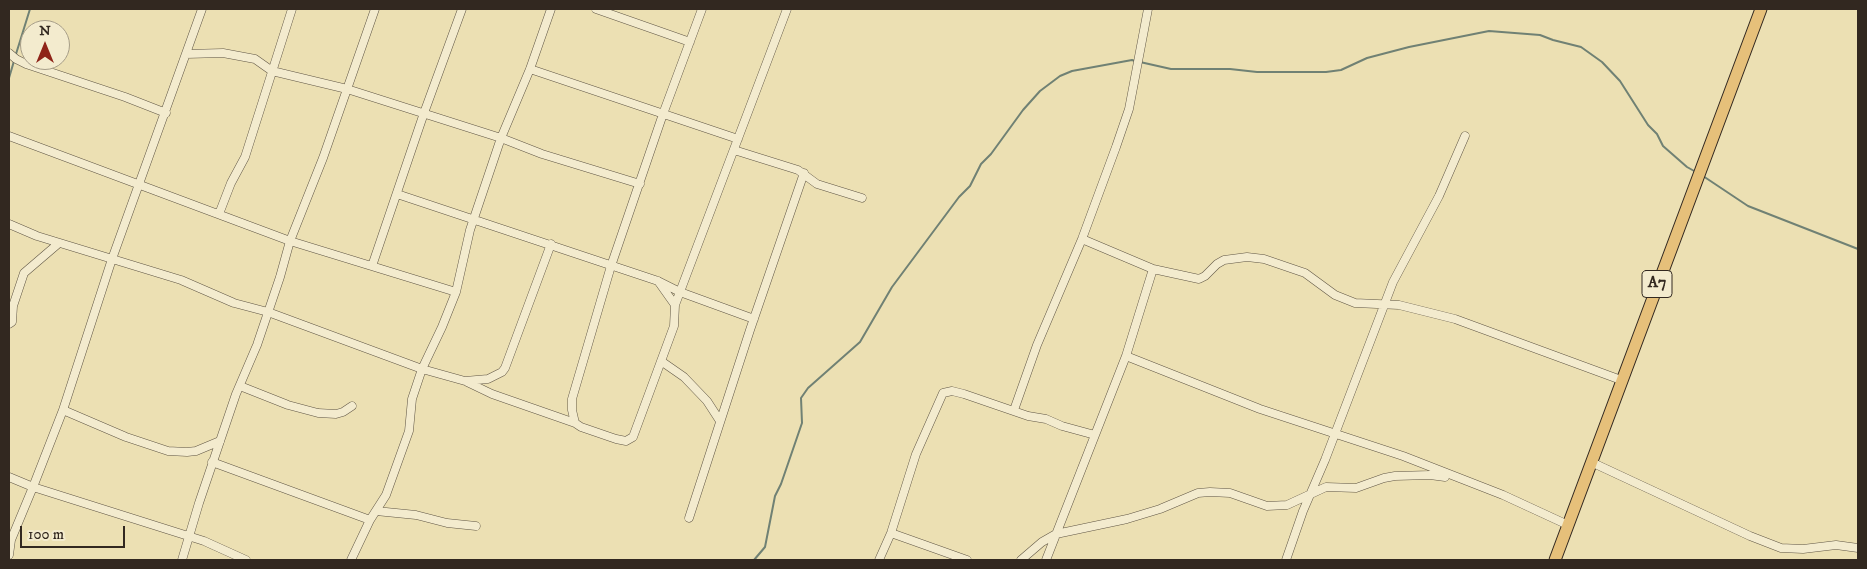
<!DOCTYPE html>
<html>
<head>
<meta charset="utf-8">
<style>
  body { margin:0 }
  #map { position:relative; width:1867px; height:569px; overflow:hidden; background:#ece0b3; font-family:"IM FELL DW Pica",serif }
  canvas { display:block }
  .frame { position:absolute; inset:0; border:10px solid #322820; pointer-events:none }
  .north { position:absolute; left:20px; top:20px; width:50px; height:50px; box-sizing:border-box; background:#f3ebce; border:1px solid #a69d88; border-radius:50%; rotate:0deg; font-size:14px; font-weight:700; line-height:20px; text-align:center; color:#322820 }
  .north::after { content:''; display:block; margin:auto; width:18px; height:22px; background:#8f2418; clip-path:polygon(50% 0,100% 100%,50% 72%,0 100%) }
  .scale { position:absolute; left:20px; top:526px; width:105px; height:22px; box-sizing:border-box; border:2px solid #322820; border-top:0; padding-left:6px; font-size:15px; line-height:18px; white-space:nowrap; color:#322820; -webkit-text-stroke:4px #f3ebce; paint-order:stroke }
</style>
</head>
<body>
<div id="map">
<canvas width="1867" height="569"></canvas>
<div class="frame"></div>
<div class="north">N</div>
<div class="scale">100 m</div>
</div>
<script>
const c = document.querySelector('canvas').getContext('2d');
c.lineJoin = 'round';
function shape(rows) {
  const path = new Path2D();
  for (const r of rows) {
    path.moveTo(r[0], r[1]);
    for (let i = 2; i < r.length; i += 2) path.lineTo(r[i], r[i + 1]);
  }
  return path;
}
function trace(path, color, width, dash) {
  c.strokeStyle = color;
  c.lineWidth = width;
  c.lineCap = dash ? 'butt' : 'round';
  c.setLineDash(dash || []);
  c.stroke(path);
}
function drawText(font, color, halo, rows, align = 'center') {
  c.font = font + ' "IM FELL DW Pica",serif';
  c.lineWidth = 5;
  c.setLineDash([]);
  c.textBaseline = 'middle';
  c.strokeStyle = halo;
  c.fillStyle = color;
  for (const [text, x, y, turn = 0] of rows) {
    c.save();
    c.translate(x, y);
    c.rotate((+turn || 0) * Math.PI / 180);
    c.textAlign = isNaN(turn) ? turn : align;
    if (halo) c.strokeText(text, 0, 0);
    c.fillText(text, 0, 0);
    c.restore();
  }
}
trace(shape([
  [16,54,30,9],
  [1140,62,1171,69,1230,69,1257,72,1326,72,1341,70,1367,58,1409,47,1489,31,1540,35,1553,40,1581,47,1602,62,1620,81,1648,125,1657,134,1663,146,1687,167,1696,172],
  [9,78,14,61],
  [1703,176,1748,206,1858,249],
  [754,560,765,547,775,496,781,484,802,423,801,398,808,388,860,342,892,287,959,197,970,186,981,164,991,154,1023,110,1040,91,1060,76,1072,71,1132,60,1135,61]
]), '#708174', 2);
const minor = shape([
  [202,9,112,259,63,410,33,487,204,541,246,560],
  [596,9,690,42],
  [9,53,16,59,26,64,125,97,166,113],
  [186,54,223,53,255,59,272,71,347,89,501,138,542,154,640,184],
  [530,69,738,139],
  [9,136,290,241,456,292],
  [734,150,798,170,817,184,862,198],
  [397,194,658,281,680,292,754,319],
  [219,214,231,183,245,157,292,9],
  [9,224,37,236,181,280,234,303,268,312,422,369,465,381,488,379,502,372,505,368,551,244],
  [372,266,424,113,462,9],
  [1153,269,1199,279,1205,276,1217,264,1224,260,1247,257,1264,259,1305,273,1335,295,1355,303,1399,305,1455,319,1621,380],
  [658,281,675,305,674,326,633,437,626,441,616,439,581,427,575,423,572,410,572,399,611,266,663,114,702,9],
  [675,305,787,9],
  [9,324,12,322,13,306,24,273,59,243],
  [1126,356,1260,409,1403,456,1503,495,1568,525],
  [661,361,684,377,707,401,720,421],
  [467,382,492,394,575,423],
  [240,386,288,405,318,413,336,414,343,412,352,406],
  [63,410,126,437,168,451,187,452,196,451,220,441],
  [1014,410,1037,345,1082,239,1116,147,1129,109,1148,9],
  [212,462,370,520],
  [1591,462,1750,536,1781,548,1803,549,1836,545,1858,548],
  [9,477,33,487,11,540,9,555],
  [376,511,416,515,447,523,476,526],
  [689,518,750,330,804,173],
  [891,533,967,560],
  [182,560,199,503,236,394,257,345,280,277,290,241,323,158,375,9],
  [351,560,370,520,386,495,409,431,412,399,422,369,442,327,456,292,470,230,501,138,530,69,551,9],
  [879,560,891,533,916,454,943,393,952,391,964,394,1028,416,1046,419,1062,426,1095,435],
  [1021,560,1042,542,1056,534,1127,519,1160,509,1198,493,1210,492,1230,493,1267,506,1287,505,1326,487,1356,488,1384,478,1395,476,1430,475,1445,477],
  [1046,560,1126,356,1153,269,1082,239],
  [1286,560,1303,511,1325,460,1393,282,1439,196,1465,136]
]);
const highway = shape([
  [1555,560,1761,9]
]);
trace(minor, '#605645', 9);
trace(highway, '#322820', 13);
trace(minor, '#f3ebce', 8);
trace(highway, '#e6c07a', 11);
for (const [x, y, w] of [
  [1657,284,30]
]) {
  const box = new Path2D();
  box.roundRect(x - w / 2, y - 13.5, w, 27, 4);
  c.fillStyle = '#f3ebce';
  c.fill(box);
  trace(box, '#322820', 1);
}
drawText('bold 16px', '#322820', null, [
  ["A7",1657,284]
]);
</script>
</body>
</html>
